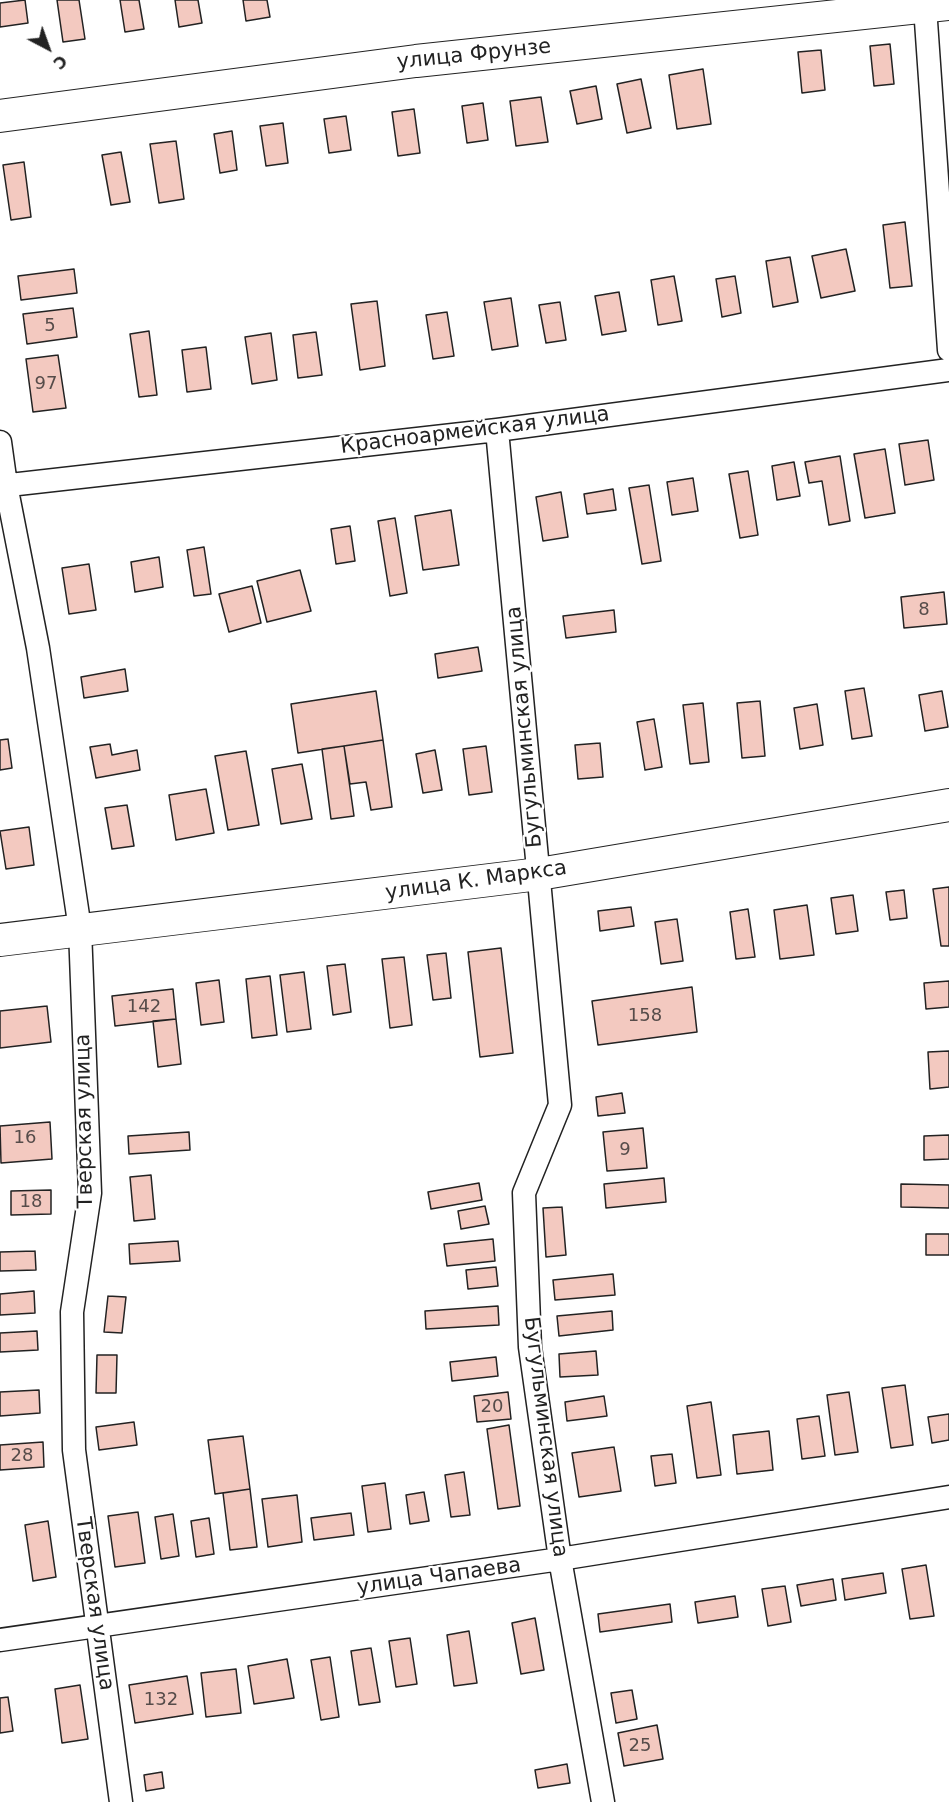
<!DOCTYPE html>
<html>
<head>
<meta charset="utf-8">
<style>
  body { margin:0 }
  #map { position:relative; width:949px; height:1802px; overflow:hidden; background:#fff; font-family:"DejaVu Sans",sans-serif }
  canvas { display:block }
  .north { position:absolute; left:18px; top:18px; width:60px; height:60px; -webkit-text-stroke:4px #fff; paint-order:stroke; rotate:139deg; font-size:16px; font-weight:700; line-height:24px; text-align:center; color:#222 }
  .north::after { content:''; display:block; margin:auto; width:21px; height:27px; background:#222; clip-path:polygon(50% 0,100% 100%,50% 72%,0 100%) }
</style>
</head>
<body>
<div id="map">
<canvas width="949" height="1802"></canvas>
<div class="north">С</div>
</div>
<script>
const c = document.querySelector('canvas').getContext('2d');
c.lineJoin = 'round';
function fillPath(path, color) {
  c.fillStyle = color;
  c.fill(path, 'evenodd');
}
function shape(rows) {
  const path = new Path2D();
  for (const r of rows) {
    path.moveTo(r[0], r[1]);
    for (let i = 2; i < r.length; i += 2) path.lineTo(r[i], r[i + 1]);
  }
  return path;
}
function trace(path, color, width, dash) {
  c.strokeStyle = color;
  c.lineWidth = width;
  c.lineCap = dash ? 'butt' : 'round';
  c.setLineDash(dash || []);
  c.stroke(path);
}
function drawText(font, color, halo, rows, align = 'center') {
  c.font = font + ' "DejaVu Sans",sans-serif';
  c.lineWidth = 4.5;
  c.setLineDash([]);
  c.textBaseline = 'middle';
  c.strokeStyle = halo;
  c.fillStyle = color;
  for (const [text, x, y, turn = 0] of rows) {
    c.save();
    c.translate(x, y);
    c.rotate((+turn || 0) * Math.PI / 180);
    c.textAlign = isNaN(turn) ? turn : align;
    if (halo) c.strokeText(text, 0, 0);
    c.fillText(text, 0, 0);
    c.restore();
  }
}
const building = shape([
  [25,0,28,23,0,27,0,3,25,0],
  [57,0,79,0,85,39,63,42,57,0],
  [120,0,139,0,144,29,125,32,120,0],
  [175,0,198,0,202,23,179,27,175,0],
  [243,0,267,0,270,17,246,21,243,0],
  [890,44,894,84,874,86,870,46,890,44],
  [821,50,825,90,802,93,798,52,821,50],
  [703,69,711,124,677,129,669,75,703,69],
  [641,79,651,128,627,133,617,84,641,79],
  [596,86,602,119,577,124,570,91,596,86],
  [541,97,548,142,516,146,510,101,541,97],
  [483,103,488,140,467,143,462,106,483,103],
  [414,109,420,153,398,156,392,112,414,109],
  [346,116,351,150,329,153,324,119,346,116],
  [283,123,288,163,266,166,260,126,283,123],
  [232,131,237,170,220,173,214,134,232,131],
  [176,141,184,199,159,203,150,144,176,141],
  [121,152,130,202,111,205,102,155,121,152],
  [24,162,31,217,11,220,3,165,24,162],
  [905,222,912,286,890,288,883,225,905,222],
  [846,249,855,291,821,298,812,256,846,249],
  [790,257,798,302,773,307,766,261,790,257],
  [74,269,77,293,21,300,18,276,74,269],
  [674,276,682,321,658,325,651,280,674,276],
  [735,276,741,313,722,317,716,279,735,276],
  [619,292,626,331,602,335,595,296,619,292],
  [511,298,518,346,492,350,484,302,511,298],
  [377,301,385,366,360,370,351,304,377,301],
  [560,302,566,340,546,343,539,305,560,302],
  [73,308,77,337,27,344,23,314,73,308],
  [447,312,454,356,433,359,426,315,447,312],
  [149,331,157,395,139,397,130,334,149,331],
  [316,332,322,375,298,378,293,335,316,332],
  [271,333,277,380,252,384,245,337,271,333],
  [206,347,211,389,187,392,182,350,206,347],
  [58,355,66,408,33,412,26,359,58,355],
  [928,440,934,480,905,485,899,444,928,440],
  [885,449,895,513,865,518,854,454,885,449],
  [840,456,850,521,829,525,822,481,809,483,805,462,840,456],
  [794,462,800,496,777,500,772,466,794,462],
  [748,471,758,535,740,538,729,474,748,471],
  [693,478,698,511,672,515,667,482,693,478],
  [649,485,661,561,642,564,629,488,649,485],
  [613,489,616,510,587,514,584,494,613,489],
  [561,492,568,537,543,541,536,497,561,492],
  [451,510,459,565,423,570,415,516,451,510],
  [395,518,407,593,390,596,378,521,395,518],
  [350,526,355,561,336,564,331,529,350,526],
  [204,547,211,594,194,596,187,550,204,547],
  [159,557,163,587,135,592,131,562,159,557],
  [89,564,96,610,69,614,62,568,89,564],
  [300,570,311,611,267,622,257,581,300,570],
  [252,586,261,623,229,632,219,594,252,586],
  [944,592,947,624,904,628,901,597,944,592],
  [614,610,616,632,566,638,563,616,614,610],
  [478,647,482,671,438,678,435,654,478,647],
  [125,669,128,691,84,698,81,677,125,669],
  [864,688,872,736,852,739,845,691,864,688],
  [376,691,383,740,298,753,291,704,376,691],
  [942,691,948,727,925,731,919,695,942,691],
  [760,701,765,756,742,758,737,703,760,701],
  [703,703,709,762,690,764,683,705,703,703],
  [817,704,823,745,800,749,794,708,817,704],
  [654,719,662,767,645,770,637,722,654,719],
  [8,739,12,768,0,770,0,740,8,739],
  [383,740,392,807,371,810,366,782,350,784,344,746,383,740],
  [600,743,603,777,578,779,575,745,600,743],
  [110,744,112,755,137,750,140,770,96,778,90,747,110,744],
  [344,746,354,816,331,819,322,749,344,746],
  [486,746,492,792,469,795,463,749,486,746],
  [435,750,442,790,423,793,416,754,435,750],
  [246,751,259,825,228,830,215,756,246,751],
  [302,764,312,819,281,824,272,769,302,764],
  [206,789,214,833,176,840,169,795,206,789],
  [127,805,134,846,112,849,105,808,127,805],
  [29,827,34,865,6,869,0,831,29,827],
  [949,887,949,946,941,946,933,889,949,887],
  [904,890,907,918,890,920,886,892,904,890],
  [853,895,858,931,836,934,831,898,853,895],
  [807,905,814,955,780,959,774,910,807,905],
  [631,907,634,926,600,931,598,911,631,907],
  [748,909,755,957,736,959,730,912,748,909],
  [677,919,683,961,661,964,655,922,677,919],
  [501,948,513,1053,480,1057,468,952,501,948],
  [446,953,451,998,433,1000,427,955,446,953],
  [404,957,412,1025,390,1028,382,959,404,957],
  [345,964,351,1012,333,1015,327,966,345,964],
  [304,972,311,1029,287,1032,280,975,304,972],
  [270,976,277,1035,252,1038,246,979,270,976],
  [219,980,224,1022,201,1025,196,983,219,980],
  [949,981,949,1007,926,1009,924,983,949,981],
  [692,987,697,1032,598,1045,592,1001,692,987],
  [173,989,176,1019,115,1026,112,996,173,989],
  [47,1006,51,1042,0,1048,0,1011,47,1006],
  [176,1019,181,1064,158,1067,153,1021,176,1019],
  [949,1051,949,1087,930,1089,928,1052,949,1051],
  [622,1093,625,1113,598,1116,596,1097,622,1093],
  [50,1122,52,1159,1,1163,0,1126,50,1122],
  [643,1128,647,1168,607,1171,603,1132,643,1128],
  [189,1132,190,1150,129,1154,128,1136,189,1132],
  [949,1135,949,1159,924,1160,924,1136,949,1135],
  [151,1175,155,1219,134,1221,130,1177,151,1175],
  [664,1178,666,1202,606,1208,604,1184,664,1178],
  [479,1183,482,1200,431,1209,428,1192,479,1183],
  [901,1184,949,1185,949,1208,901,1207,901,1184],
  [51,1190,51,1214,11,1215,11,1191,51,1190],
  [485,1206,489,1224,461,1229,458,1211,485,1206],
  [562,1207,566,1255,546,1257,543,1208,562,1207],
  [926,1234,949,1234,949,1255,926,1255,926,1234],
  [493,1239,495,1261,447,1266,444,1244,493,1239],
  [178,1241,180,1261,130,1264,129,1244,178,1241],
  [35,1251,36,1270,0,1271,0,1252,35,1251],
  [496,1267,498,1286,468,1289,466,1270,496,1267],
  [613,1274,615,1295,555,1300,553,1280,613,1274],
  [34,1291,35,1313,0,1315,0,1294,34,1291],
  [108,1296,126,1297,122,1333,104,1332,108,1296],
  [498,1306,499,1325,426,1329,425,1311,498,1306],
  [612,1311,613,1330,559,1336,557,1316,612,1311],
  [37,1331,38,1350,0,1352,0,1333,37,1331],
  [596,1351,598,1375,560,1377,559,1354,596,1351],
  [97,1355,117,1355,116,1393,96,1393,97,1355],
  [496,1357,498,1376,452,1381,450,1362,496,1357],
  [905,1385,913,1445,891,1448,882,1388,905,1385],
  [39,1390,40,1413,0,1416,0,1392,39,1390],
  [508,1392,511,1419,477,1422,474,1396,508,1392],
  [849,1392,858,1452,835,1455,827,1395,849,1392],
  [604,1396,607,1416,567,1421,565,1402,604,1396],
  [711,1402,721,1475,697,1478,687,1406,711,1402],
  [949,1414,949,1440,932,1443,928,1417,949,1414],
  [819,1416,825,1456,802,1459,797,1419,819,1416],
  [134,1422,137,1445,99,1450,96,1427,134,1422],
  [509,1425,520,1506,498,1509,487,1429,509,1425],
  [769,1431,773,1470,737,1474,733,1435,769,1431],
  [243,1436,250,1489,215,1494,208,1440,243,1436],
  [43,1442,44,1467,0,1470,0,1445,43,1442],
  [614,1447,621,1491,579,1497,572,1453,614,1447],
  [672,1454,676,1483,655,1486,651,1456,672,1454],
  [464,1472,470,1515,451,1517,445,1475,464,1472],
  [385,1483,391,1529,368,1532,362,1486,385,1483],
  [250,1489,257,1547,230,1550,223,1493,250,1489],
  [424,1492,429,1521,410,1524,406,1495,424,1492],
  [297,1495,302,1542,268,1547,262,1499,297,1495],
  [138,1512,145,1563,115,1567,108,1516,138,1512],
  [351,1513,354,1535,314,1540,311,1518,351,1513],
  [173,1514,179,1556,161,1559,155,1517,173,1514],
  [209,1518,214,1554,196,1557,191,1521,209,1518],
  [48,1521,56,1577,33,1581,25,1525,48,1521],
  [926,1565,934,1616,910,1619,902,1569,926,1565],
  [883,1573,886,1593,845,1600,842,1579,883,1573],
  [833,1579,836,1600,801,1606,797,1585,833,1579],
  [785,1586,791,1622,768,1626,762,1589,785,1586],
  [735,1596,738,1617,698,1623,695,1602,735,1596],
  [670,1604,672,1622,600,1632,598,1614,670,1604],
  [535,1618,544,1670,521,1674,512,1623,535,1618],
  [469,1631,477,1683,454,1686,447,1635,469,1631],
  [410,1638,417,1684,396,1687,389,1641,410,1638],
  [371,1648,380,1702,359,1705,351,1651,371,1648],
  [330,1657,339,1717,321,1720,311,1660,330,1657],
  [287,1659,294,1698,254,1704,248,1666,287,1659],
  [236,1669,241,1713,206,1717,201,1673,236,1669],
  [187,1676,193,1714,135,1723,129,1685,187,1676],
  [80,1685,88,1739,62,1743,55,1689,80,1685],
  [632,1690,637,1719,616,1723,611,1693,632,1690],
  [8,1697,13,1731,0,1733,0,1698,8,1697],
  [657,1725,663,1759,624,1766,618,1733,657,1725],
  [567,1764,570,1783,538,1788,535,1770,567,1764],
  [162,1772,164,1788,146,1791,144,1775,162,1772]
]);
fillPath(building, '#f3c9c0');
trace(building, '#222', 1.5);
const street = shape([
  [925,7,949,350],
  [497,430,560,1105,524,1193,530,1347,560,1559,603,1802],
  [0,442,6,485,38,648,80,929,90,1193,72,1312,74,1450,121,1802],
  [0,486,497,430,949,370],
  [0,1640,560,1559,949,1497]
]);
const secondary = shape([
  [0,116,416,61,949,4],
  [0,940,539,874,949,805]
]);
trace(street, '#222', 25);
trace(secondary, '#222', 34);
trace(street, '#fff', 22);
trace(secondary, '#fff', 32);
drawText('18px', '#564c4a', null, [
  ["5",50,326],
  ["97",46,384],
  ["8",924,610],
  ["142",144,1007],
  ["158",645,1016],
  ["16",25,1138],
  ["9",625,1150],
  ["18",31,1202],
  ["20",492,1407],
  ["28",22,1456],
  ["132",161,1700],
  ["25",640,1746]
]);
drawText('21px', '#222', '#fff', [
  ["улица Фрунзе",474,55,-6],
  ["Красноармейская улица",475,431,-7],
  ["Бугульминская улица",525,727,-95],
  ["улица К. Маркса",476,881,-8],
  ["Тверская улица",85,1121,-91],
  ["Бугульминская улица",545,1437,83],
  ["улица Чапаева",439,1577,-8],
  ["Тверская улица",94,1604,82]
]);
</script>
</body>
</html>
